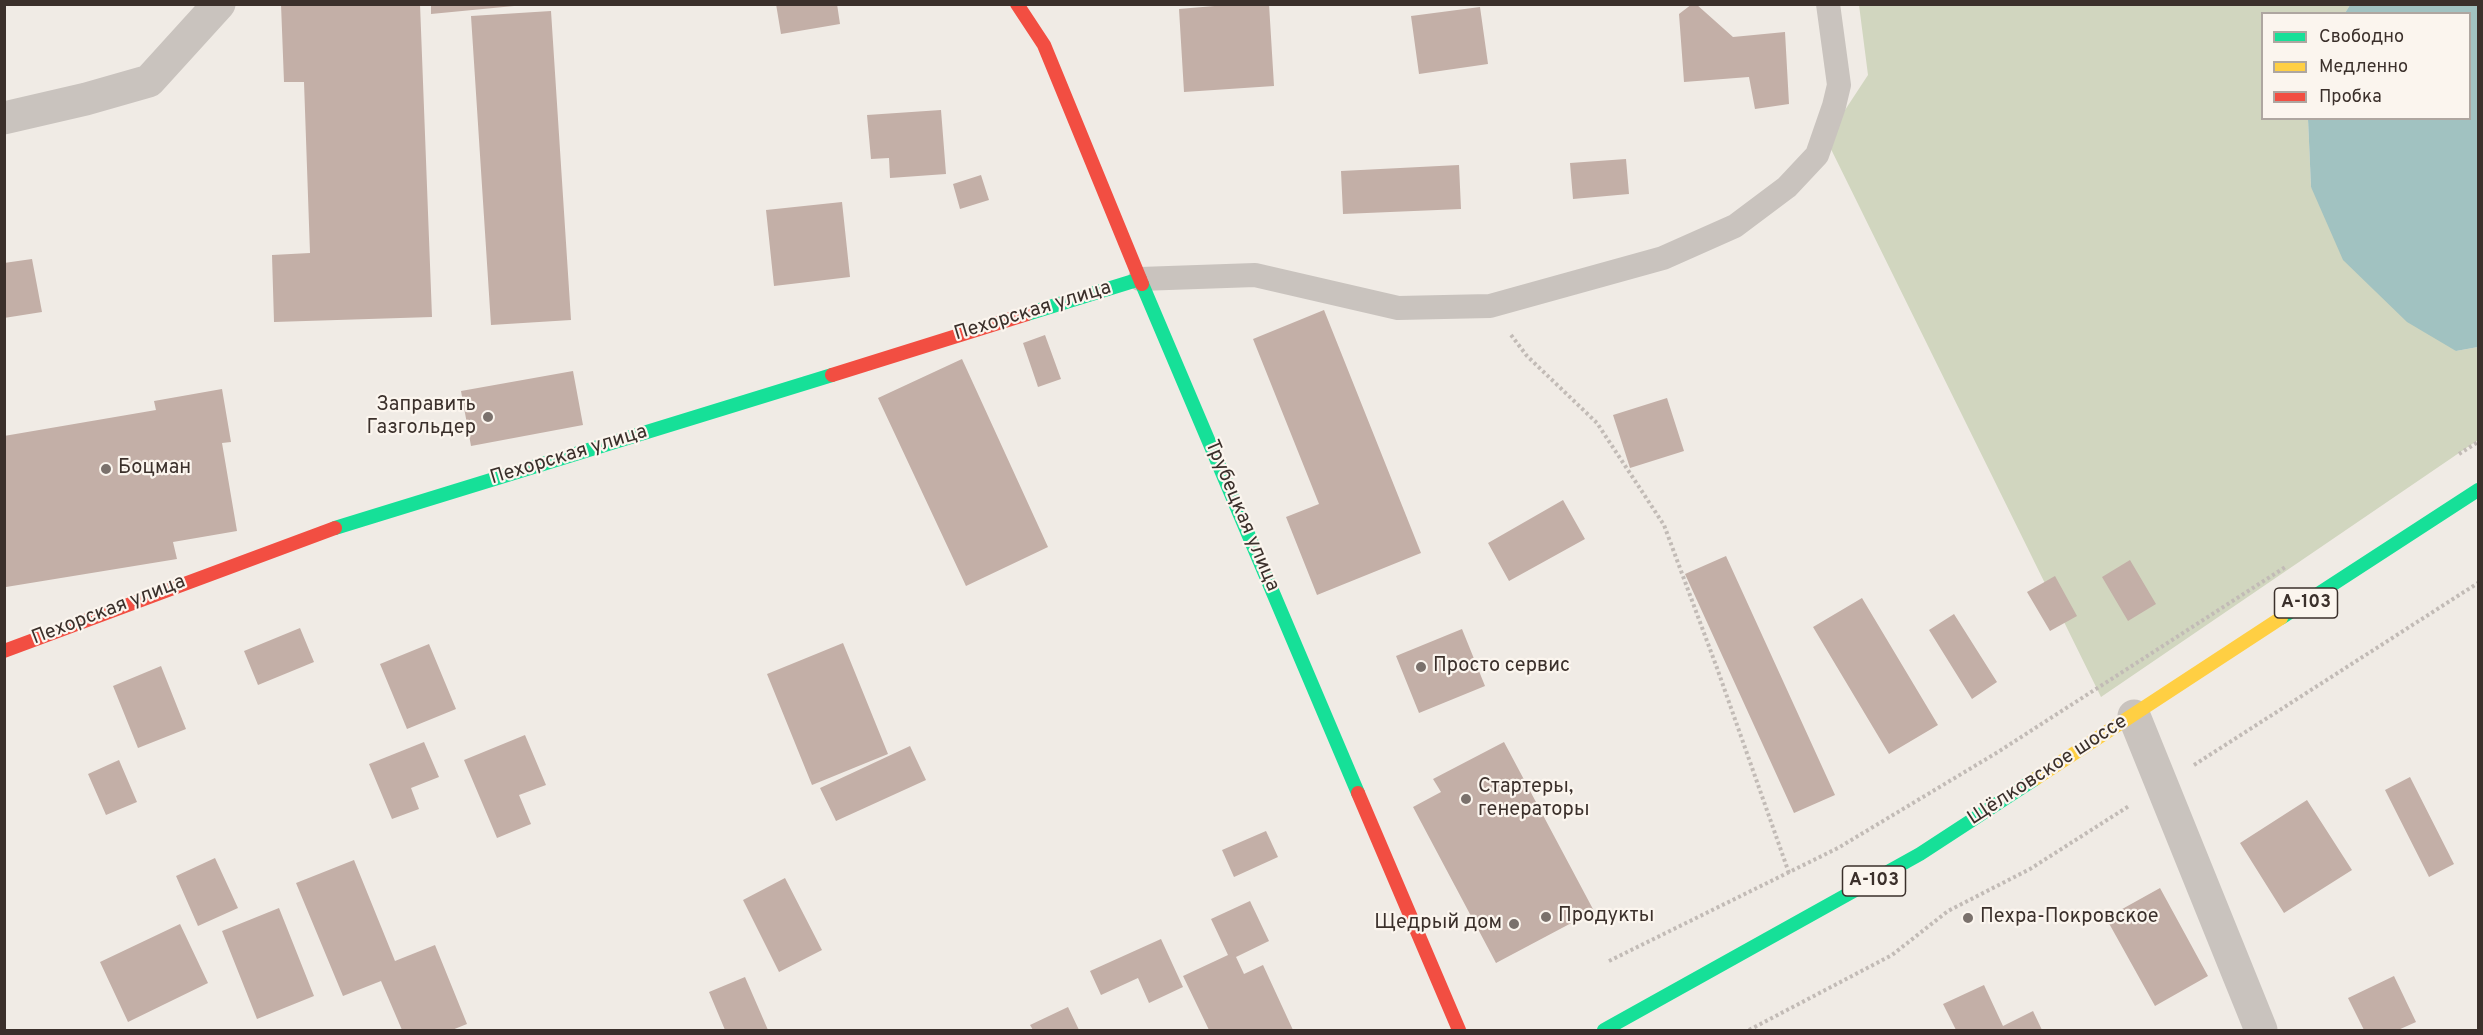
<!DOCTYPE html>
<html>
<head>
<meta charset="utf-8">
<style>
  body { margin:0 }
  #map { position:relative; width:2483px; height:1035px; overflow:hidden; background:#f0ebe5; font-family:Overpass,sans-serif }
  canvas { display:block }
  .frame { position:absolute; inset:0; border:6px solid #3b302b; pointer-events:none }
  .legend { position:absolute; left:2261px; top:12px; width:210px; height:108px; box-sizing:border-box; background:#fbf5ee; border:2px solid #aea6a0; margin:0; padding:8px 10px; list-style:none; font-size:18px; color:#3b302b }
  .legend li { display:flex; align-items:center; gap:12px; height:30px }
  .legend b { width:30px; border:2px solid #aea6a0 }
</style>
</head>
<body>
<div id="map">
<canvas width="2483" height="1035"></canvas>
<div class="frame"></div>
<ul class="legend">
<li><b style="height:8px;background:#16e098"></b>Свободно</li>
<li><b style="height:8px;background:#ffcf43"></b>Медленно</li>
<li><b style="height:8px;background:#f24e42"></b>Пробка</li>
</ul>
</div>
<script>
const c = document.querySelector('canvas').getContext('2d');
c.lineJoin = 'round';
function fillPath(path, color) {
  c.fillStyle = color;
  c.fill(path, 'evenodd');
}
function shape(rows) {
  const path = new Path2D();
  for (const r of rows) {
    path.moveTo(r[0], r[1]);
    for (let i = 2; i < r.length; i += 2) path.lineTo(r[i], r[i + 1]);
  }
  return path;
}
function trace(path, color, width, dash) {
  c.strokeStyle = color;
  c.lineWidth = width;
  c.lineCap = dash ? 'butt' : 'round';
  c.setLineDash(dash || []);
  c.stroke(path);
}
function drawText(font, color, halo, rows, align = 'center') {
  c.font = font + ' Overpass,sans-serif';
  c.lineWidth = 4.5;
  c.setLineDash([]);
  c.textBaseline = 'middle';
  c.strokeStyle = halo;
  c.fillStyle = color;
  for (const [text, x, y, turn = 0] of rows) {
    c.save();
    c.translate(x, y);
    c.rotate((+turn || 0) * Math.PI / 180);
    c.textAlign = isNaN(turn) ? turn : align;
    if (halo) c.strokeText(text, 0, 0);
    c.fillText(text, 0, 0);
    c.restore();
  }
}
fillPath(shape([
  [1859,5,2350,5,2345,13,2262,14,2262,118,2308,119,2311,187,2456,351,2478,347,2478,440,2101,697,1826,139,1868,75]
]), '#d1d6bf');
fillPath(shape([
  [2350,5,2478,5,2478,347,2456,351,2407,322,2343,260,2311,187,2308,119,2470,118,2470,14,2345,13]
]), '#a1c2c1');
fillPath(shape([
  [281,4,420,4,432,317,274,322,272,255,310,253,304,82,284,82],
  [431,4,514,4,514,6,431,14],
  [776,4,837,4,840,24,781,34],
  [1238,4,1269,4,1274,86,1184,92,1179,9],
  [1692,4,1696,4,1733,37,1785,32,1789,104,1755,109,1749,77,1684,82,1679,14],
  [1480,7,1488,64,1419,74,1411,16],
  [551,11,571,320,491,325,471,16],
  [941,110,946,174,890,178,889,158,871,159,867,115],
  [1626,159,1629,194,1573,199,1570,163],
  [1459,165,1461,209,1343,214,1341,171],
  [981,175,989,200,960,209,953,184],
  [842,202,850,277,774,286,766,210],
  [32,259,42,312,4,318,4,263],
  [1324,310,1421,553,1317,595,1286,517,1319,504,1253,339],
  [1045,335,1061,379,1038,387,1023,343],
  [962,359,1048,547,966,586,878,398],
  [573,371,583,425,471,446,461,391],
  [222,389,231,442,222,443,237,531,173,542,177,559,6,587,4,436,156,410,154,401],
  [1667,398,1684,451,1630,468,1613,415],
  [1563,500,1585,539,1509,581,1488,543],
  [1726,556,1835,795,1794,813,1685,574],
  [2130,560,2156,604,2128,621,2102,577],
  [2055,576,2077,616,2050,631,2027,592],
  [1862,598,1938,725,1889,754,1813,627],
  [1954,614,1997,682,1972,699,1929,630],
  [300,628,314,662,258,685,244,651],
  [1462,629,1485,686,1419,713,1396,656],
  [843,643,888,754,812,785,767,674],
  [429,644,456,709,407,729,380,664],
  [161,666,186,729,138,748,113,686],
  [525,735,546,785,519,795,531,824,497,838,464,760],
  [424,742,439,777,411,788,419,809,392,819,369,764],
  [1504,742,1594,911,1496,963,1413,807,1441,792,1433,779],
  [910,746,926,780,836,821,820,788],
  [119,760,137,802,106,815,88,774],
  [2410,777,2454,864,2429,877,2385,790],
  [2307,800,2352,870,2284,913,2240,843],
  [1266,831,1278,857,1234,877,1222,850],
  [215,858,238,908,198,926,176,876],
  [354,860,395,961,435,945,467,1024,452,1030,402,1030,381,981,343,996,296,883],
  [785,878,822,950,779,972,743,900],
  [2160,888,2208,976,2155,1006,2106,918],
  [1250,901,1269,941,1236,957,1244,974,1263,965,1293,1030,1209,1030,1183,976,1228,955,1211,919],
  [279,908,314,996,257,1019,222,931],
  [180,924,208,983,128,1022,100,962],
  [1161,939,1183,987,1149,1003,1138,978,1101,995,1090,971],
  [2394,976,2416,1022,2398,1030,2364,1030,2348,998],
  [745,977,768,1030,725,1030,709,992],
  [1984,985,2003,1026,2033,1011,2042,1030,1956,1030,1943,1004],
  [1068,1007,1079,1030,1033,1030,1030,1025]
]), '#c3afa7');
trace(shape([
  [1511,335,1527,356,1597,423,1664,525,1717,668,1789,873],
  [2459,454,2478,442],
  [2194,765,2478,583],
  [1609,961,1838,848,1998,752,2287,566],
  [1749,1030,1892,955,1948,911,2030,869,2129,806]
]), '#c2bbb6', 4, [3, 3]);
trace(shape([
  [1140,279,1255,275,1398,308,1490,306,1663,258,1735,226,1787,187,1817,155,1834,106,1839,85,1828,4]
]), '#c9c3be', 24);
trace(shape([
  [4,118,86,99,149,81,219,4],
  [2134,716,2261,1030]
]), '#c9c3be', 33);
trace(shape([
  [1142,284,1358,793],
  [1027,314,1140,279],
  [335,528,832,375],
  [2281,618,2478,490],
  [1604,1030,1920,854,2035,779]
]), '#16e098', 14);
trace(shape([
  [2035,779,2281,618]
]), '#ffcf43', 14);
trace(shape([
  [1017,4,1044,45,1142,284],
  [832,375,1027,314],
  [4,651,335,528],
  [1358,793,1459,1030]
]), '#f24e42', 14);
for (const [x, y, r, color] of [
  [488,417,6,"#7a716c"],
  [106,469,6,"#7a716c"],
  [1421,667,6,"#7a716c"],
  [1466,799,6,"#7a716c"],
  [1546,917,6,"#7a716c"],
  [1968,918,6,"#7a716c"],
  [1514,924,6,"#7a716c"]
]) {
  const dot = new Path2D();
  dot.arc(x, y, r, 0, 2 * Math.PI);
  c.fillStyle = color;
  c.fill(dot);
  trace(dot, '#fbf5ee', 2);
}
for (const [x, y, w] of [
  [2306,603,63],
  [1874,881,63]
]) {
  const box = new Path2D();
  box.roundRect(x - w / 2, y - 15, w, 30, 4.5);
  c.fillStyle = '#fbf5ee';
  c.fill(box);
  trace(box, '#3b302b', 1.5);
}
drawText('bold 18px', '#3b302b', null, [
  ["А-103",2306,603],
  ["А-103",1874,881]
]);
drawText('20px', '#3b302b', '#fbf5ee', [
  ["Пехорская улица",1033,312,-17],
  ["Пехорская улица",569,456,-17],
  ["Трубецкая улица",1241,516,67],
  ["Пехорская улица",109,611,-21],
  ["Щёлковское шоссе",2048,771,-33]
]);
drawText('20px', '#3b302b', '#fbf5ee', [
  ["Заправить",476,406,"right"],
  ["Газгольдер",476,429,"right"],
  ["Боцман",118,469],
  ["Просто сервис",1433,667],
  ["Стартеры,",1478,788],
  ["генераторы",1478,811],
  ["Продукты",1558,917],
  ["Пехра-Покровское",1980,918],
  ["Щедрый дом",1502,924,"right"]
], 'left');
</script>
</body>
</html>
